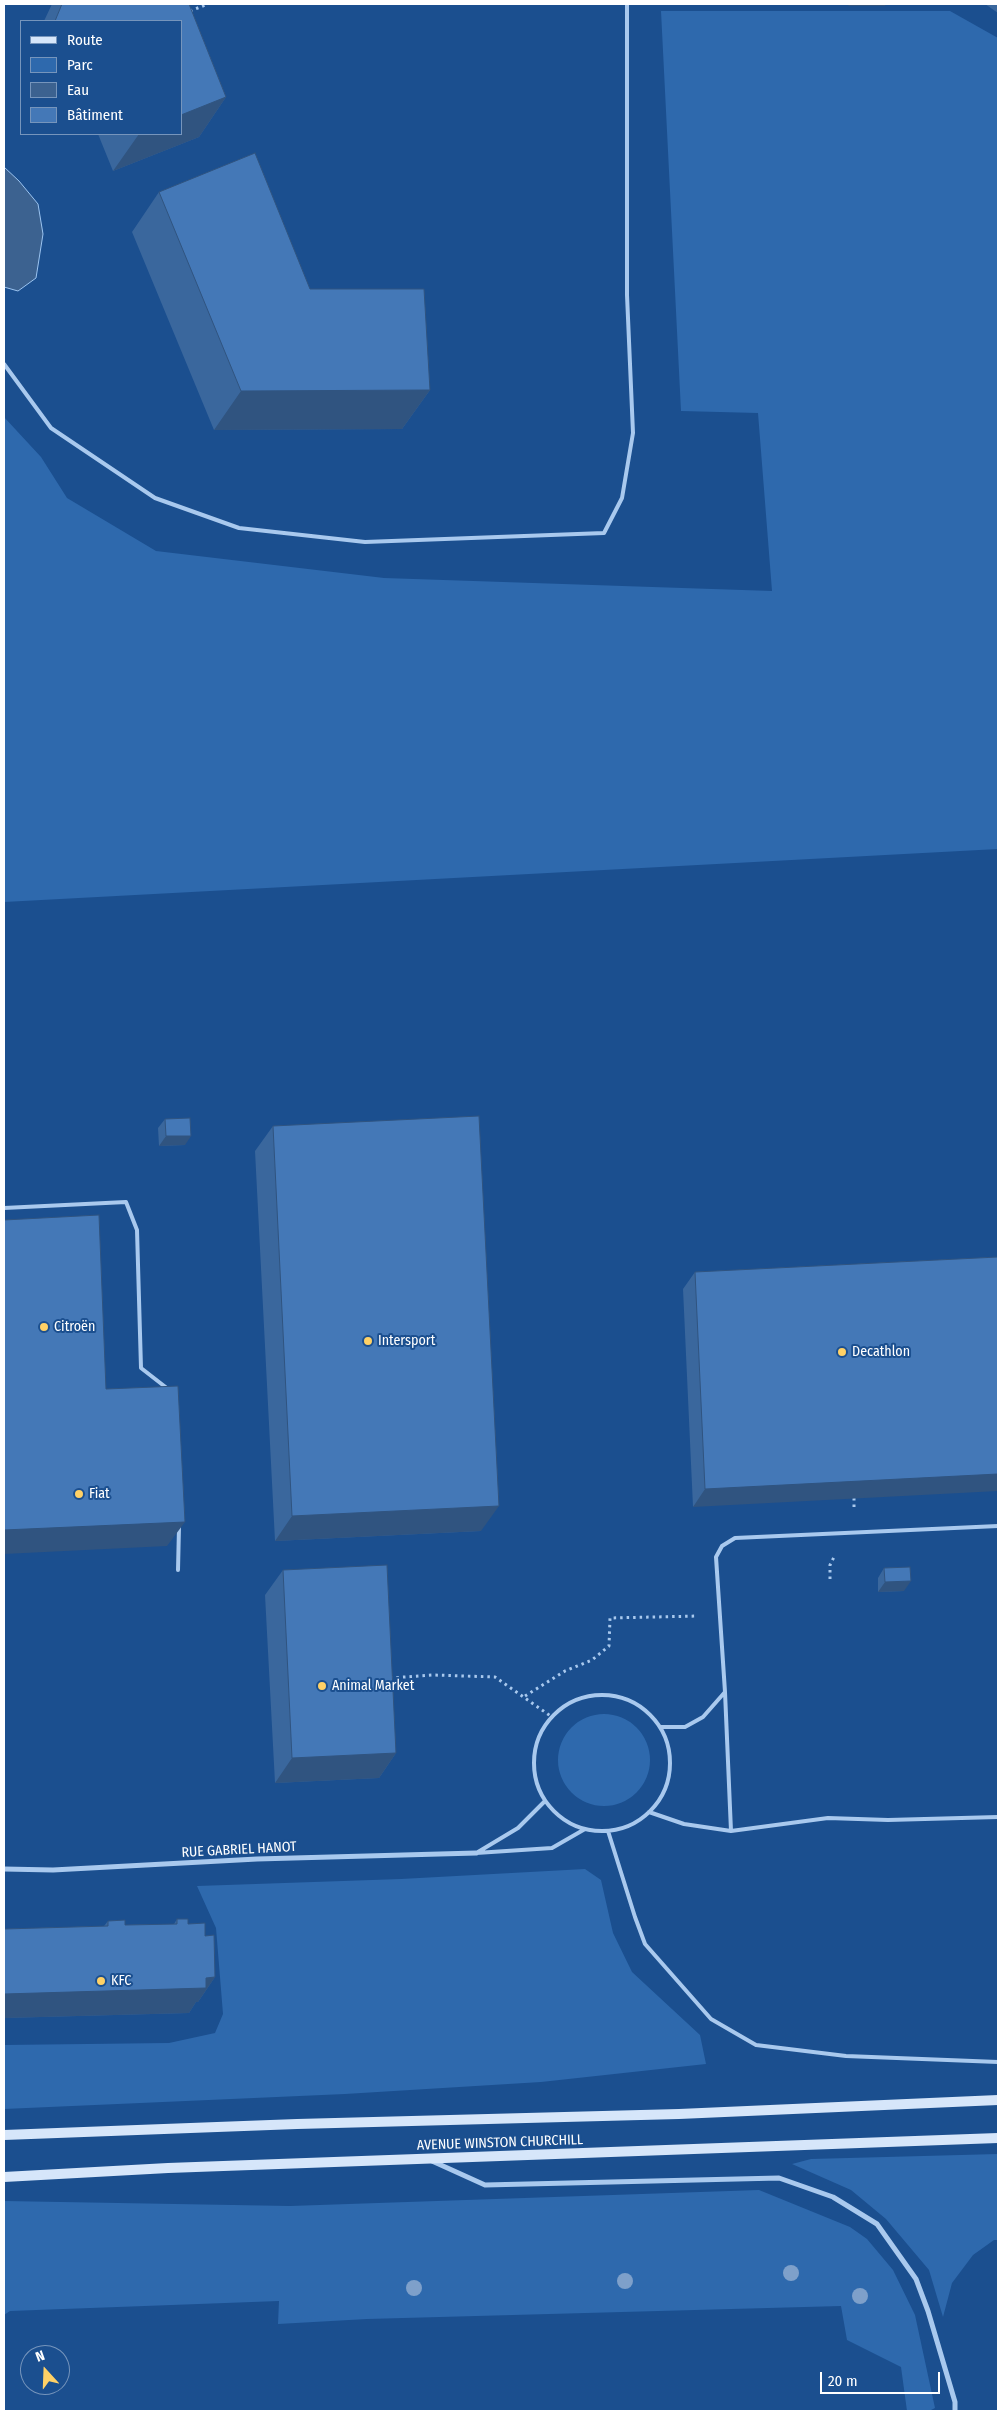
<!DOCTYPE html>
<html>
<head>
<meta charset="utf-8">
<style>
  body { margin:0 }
  #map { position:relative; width:1002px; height:2415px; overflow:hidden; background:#1b4f8f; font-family:"Fira Sans Condensed",sans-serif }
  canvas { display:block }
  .frame { position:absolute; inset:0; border:5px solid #fff; pointer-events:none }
  .legend { position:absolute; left:20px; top:20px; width:162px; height:115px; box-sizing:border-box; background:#1b4f8f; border:1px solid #7695bc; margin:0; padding:6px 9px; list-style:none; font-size:15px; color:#fff }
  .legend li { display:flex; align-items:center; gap:10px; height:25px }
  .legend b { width:25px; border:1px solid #7695bc }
  .north { position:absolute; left:20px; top:2345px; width:50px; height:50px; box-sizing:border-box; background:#1b4f8f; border:1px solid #7695bc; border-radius:50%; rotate:340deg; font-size:14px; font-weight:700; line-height:20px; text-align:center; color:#fff }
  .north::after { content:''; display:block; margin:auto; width:18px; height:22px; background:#ffd166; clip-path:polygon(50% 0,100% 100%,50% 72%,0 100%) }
  .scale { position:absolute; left:820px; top:2372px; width:120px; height:22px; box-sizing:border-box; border:2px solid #fff; border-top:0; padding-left:6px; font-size:15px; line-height:18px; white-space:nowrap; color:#fff; -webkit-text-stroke:4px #1b4f8f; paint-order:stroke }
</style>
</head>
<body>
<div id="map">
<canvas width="1002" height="2415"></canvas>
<div class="frame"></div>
<ul class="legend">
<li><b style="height:6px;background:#d6e6fa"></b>Route</li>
<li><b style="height:14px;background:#2e69ad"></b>Parc</li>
<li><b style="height:14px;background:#3c6290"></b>Eau</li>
<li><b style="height:14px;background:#4478b7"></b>Bâtiment</li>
</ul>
<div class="north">N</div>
<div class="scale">20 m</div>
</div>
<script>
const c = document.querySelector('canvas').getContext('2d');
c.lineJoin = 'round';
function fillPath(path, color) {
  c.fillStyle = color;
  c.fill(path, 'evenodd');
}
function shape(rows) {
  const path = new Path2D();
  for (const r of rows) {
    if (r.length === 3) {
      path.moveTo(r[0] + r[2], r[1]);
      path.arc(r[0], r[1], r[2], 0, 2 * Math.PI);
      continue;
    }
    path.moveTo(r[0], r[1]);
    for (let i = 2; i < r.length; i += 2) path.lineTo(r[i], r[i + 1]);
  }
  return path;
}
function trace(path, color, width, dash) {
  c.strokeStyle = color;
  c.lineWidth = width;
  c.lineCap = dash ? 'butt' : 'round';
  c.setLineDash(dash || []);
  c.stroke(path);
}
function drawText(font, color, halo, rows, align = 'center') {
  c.font = font + ' "Fira Sans Condensed",sans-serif';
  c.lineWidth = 4;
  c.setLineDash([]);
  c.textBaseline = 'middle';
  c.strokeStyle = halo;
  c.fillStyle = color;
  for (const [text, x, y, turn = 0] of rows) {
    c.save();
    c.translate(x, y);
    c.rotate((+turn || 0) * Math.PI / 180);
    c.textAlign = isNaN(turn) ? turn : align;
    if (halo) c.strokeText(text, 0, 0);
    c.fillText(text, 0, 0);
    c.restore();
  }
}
fillPath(shape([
  [661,11,950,11,998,38,998,849,4,902,4,417,41,457,67,498,156,551,384,578,772,591,758,413,681,411],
  [604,1760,46],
  [585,1869,601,1880,613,1933,632,1972,700,2035,706,2064,541,2082,345,2094,4,2109,4,2045,169,2043,215,2033,223,2014,216,1928,197,1886,401,1879],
  [998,2154,998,2240,994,2240,973,2255,952,2283,943,2317,929,2270,886,2219,851,2190,792,2164,811,2159],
  [759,2190,850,2227,867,2239,893,2270,915,2315,935,2408,929,2411,907,2411,901,2367,847,2340,841,2306,367,2319,278,2324,279,2301,10,2311,4,2315,4,2201,290,2206]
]), '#2e69ad');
const water = shape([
  [4,167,19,181,38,204,43,234,36,278,18,291,4,287,4,167]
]);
fillPath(water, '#3c6290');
trace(water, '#9cc4f0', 1);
trace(shape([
  [190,11,208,4],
  [854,1498,854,1510],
  [830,1579,830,1565,834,1557],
  [390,1678,433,1675,495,1677,552,1717],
  [525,1696,565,1671,592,1660,609,1646,610,1618,698,1616]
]), '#a9c9ee', 3, [2.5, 4]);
trace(shape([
  [4,364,51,428,155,498,239,528,365,542,604,533,622,498,633,433,627,295,627,4],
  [4,1208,126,1202,137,1230,141,1368,168,1389],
  [178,1570,179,1527],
  [725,1692,731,1831],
  [602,1763,68],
  [660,1727,685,1727,703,1717,725,1692,716,1557,722,1546,735,1538,998,1526],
  [649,1812,684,1824,731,1831,828,1818,888,1820,998,1817],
  [608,1831,635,1917,645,1944,711,2019,756,2045,846,2056,998,2062],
  [478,1852,518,1828,545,1801],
  [476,1853,552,1848,585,1829]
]), '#a9c9ee', 4);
trace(shape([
  [4,1869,53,1870,257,1859,476,1853],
  [432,2161,485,2185,779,2178,833,2197,877,2224,916,2279,928,2311,955,2402,955,2411]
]), '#a9c9ee', 5);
trace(shape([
  [4,2135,297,2124,679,2114,998,2100],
  [4,2177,168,2168,998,2138]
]), '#d6e6fa', 10);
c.fillStyle = '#7ea0ca';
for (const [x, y] of [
  [791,2273],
  [625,2281],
  [414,2288],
  [860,2296]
]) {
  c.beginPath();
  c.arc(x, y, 8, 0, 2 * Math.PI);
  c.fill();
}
fillPath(shape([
  [52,4,189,4,226,97,199,137,113,171,98,134,181,134,181,21,44,21],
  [985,4,998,4,998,13],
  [159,192,310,289,430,390,402,429,214,430,132,232],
  [165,1119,185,1145,159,1146,158,1128],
  [273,1126,481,1531,275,1541,255,1151],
  [998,1257,693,1507,683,1289,695,1272],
  [884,1568,904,1591,878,1592,878,1578],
  [283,1570,396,1753,379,1778,275,1783,265,1595],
  [177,1919,188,1924,205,1936,215,1977,198,2002,196,2002,189,2013,4,2018,4,1929,104,1926,108,1921,125,1925,174,1924]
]), '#3a679d');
fillPath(shape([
  [850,4,886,4,885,6,848,6],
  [226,97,199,137,113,171,139,134,181,134,181,115],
  [430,390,402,429,214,430,241,391],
  [166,1136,191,1136,185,1145,159,1146],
  [998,1474,998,1491,693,1507,705,1489],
  [499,1506,481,1531,275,1541,292,1516],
  [185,1522,167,1546,4,1554,4,1530],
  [911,1581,904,1591,878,1592,885,1582],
  [396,1753,379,1778,275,1783,292,1758],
  [215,1977,198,2002,196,2002,189,2013,4,2018,4,1994]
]), '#305480');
const building = shape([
  [62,4,189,4,226,97,181,115,181,21,55,21,62,4],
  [255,153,310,289,424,289,430,390,241,391,159,192,255,153],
  [479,1116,499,1506,292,1516,273,1126,479,1116],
  [190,1118,191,1136,166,1136,165,1119,190,1118],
  [99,1215,106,1389,178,1386,185,1522,4,1530,4,1220,99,1215],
  [998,1257,998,1474,705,1489,695,1272,998,1257],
  [387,1565,396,1753,292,1758,283,1570,387,1565],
  [910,1567,911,1581,885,1582,884,1568,910,1567],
  [177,1919,188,1919,188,1924,205,1923,205,1936,214,1935,215,1977,206,1978,206,1988,4,1994,4,1929,108,1926,108,1921,125,1920,125,1925,177,1924,177,1919]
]);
fillPath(building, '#4478b7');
trace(building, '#305480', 1);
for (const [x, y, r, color] of [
  [44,1327,5,"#ffd166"],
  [368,1341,5,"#ffd166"],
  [842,1352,5,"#ffd166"],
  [79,1494,5,"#ffd166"],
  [322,1686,5,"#ffd166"],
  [101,1981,5,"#ffd166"]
]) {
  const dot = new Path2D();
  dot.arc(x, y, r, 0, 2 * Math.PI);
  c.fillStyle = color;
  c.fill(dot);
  trace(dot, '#1b4f8f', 2);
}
drawText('14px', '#fff', '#1b4f8f', [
  ["Citroën",54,1327],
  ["Intersport",378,1341],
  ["Decathlon",852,1352],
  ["Fiat",89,1494],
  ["Animal Market",332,1686],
  ["KFC",111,1981]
], 'left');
drawText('14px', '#fff', '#1b4f8f', [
  ["RUE GABRIEL HANOT",239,1850,-3],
  ["AVENUE WINSTON CHURCHILL",500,2143,-2]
]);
</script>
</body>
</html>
